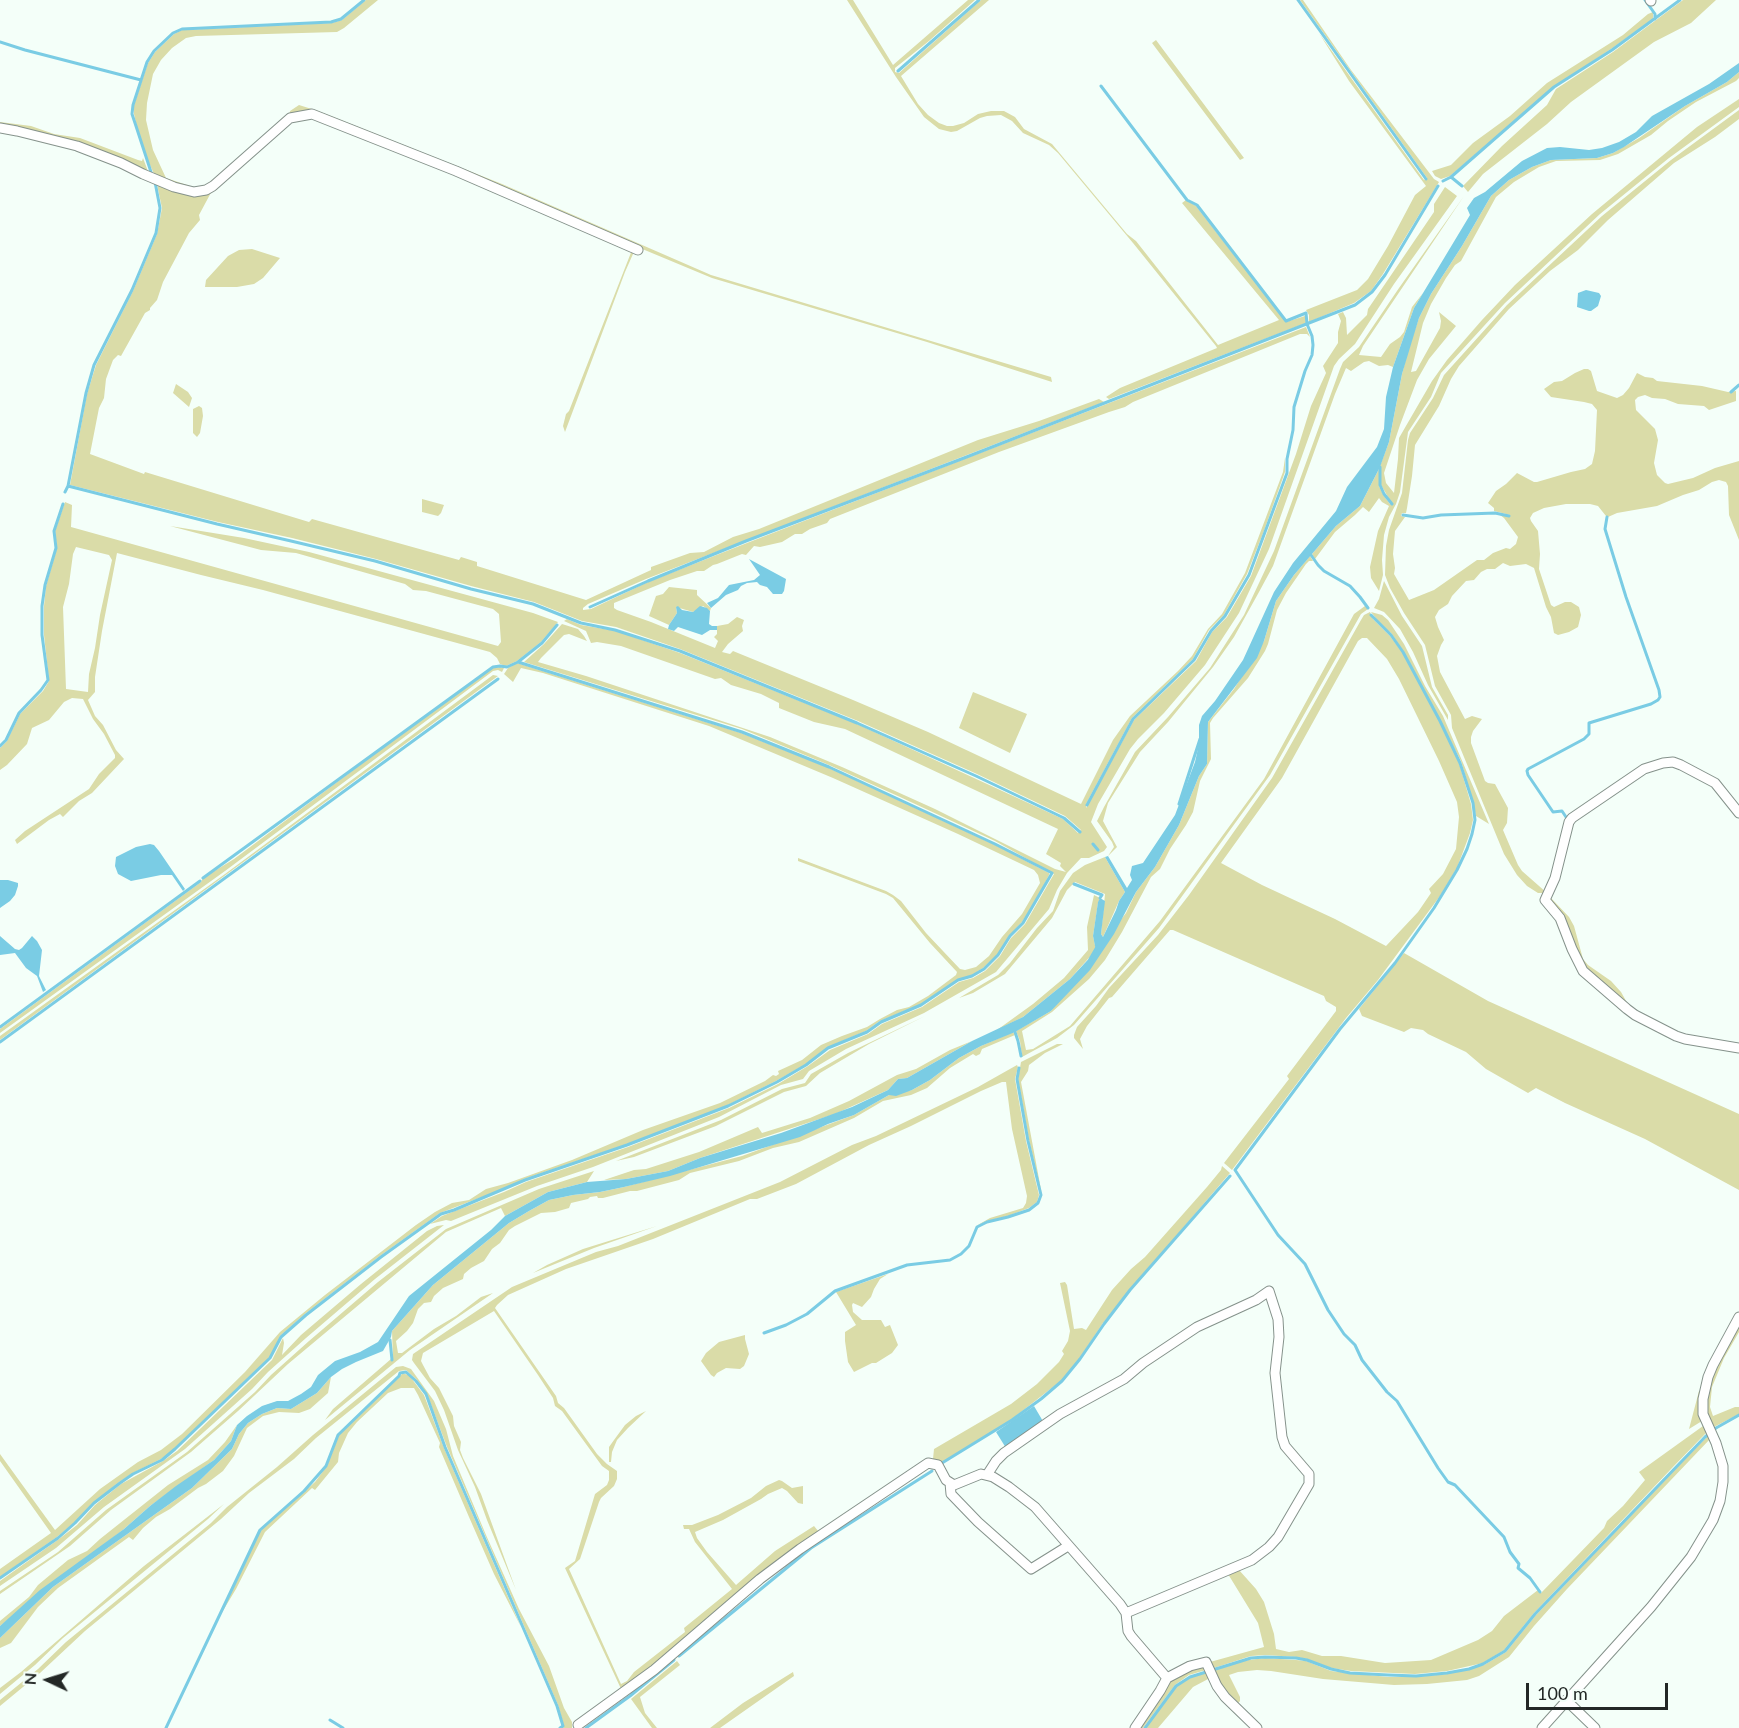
<!DOCTYPE html>
<html>
<head>
<meta charset="utf-8">
<style>
  body { margin:0 }
  #map { position:relative; width:1739px; height:1728px; overflow:hidden; background:#f4fff9; font-family:Lato,sans-serif }
  canvas { display:block }
  .north { position:absolute; left:18px; top:1650px; width:60px; height:60px; -webkit-text-stroke:4px #f4fff9; paint-order:stroke; rotate:274deg; font-size:16px; font-weight:700; line-height:24px; text-align:center; color:#232826 }
  .north::after { content:''; display:block; margin:auto; width:21px; height:27px; background:#232826; clip-path:polygon(50% 0,100% 100%,50% 72%,0 100%) }
  .scale { position:absolute; left:1526px; top:1683px; width:142px; height:27px; box-sizing:border-box; border:3px solid #232826; border-top:0; padding-left:8px; font-size:18px; line-height:21px; white-space:nowrap; color:#232826; -webkit-text-stroke:4px #f4fff9; paint-order:stroke }
</style>
</head>
<body>
<div id="map">
<canvas width="1739" height="1728"></canvas>
<div class="north">N</div>
<div class="scale">100 m</div>
</div>
<script>
const c = document.querySelector('canvas').getContext('2d');
c.lineJoin = 'round';
function fillPath(path, color) {
  c.fillStyle = color;
  c.fill(path, 'evenodd');
}
function shape(rows) {
  const path = new Path2D();
  for (const r of rows) {
    path.moveTo(r[0], r[1]);
    for (let i = 2; i < r.length; i += 2) path.lineTo(r[i], r[i + 1]);
  }
  return path;
}
function trace(path, color, width, dash) {
  c.strokeStyle = color;
  c.lineWidth = width;
  c.lineCap = dash ? 'butt' : 'round';
  c.setLineDash(dash || []);
  c.stroke(path);
}
fillPath(shape([
  [366,0,378,0,344,28,337,32,196,36,186,38,172,48,161,60,153,74,147,103,146,120,153,150,166,178,199,189,194,190,155,176,145,154,136,123,134,114,134,105,148,63,155,52,174,34,182,30,332,23,342,20],
  [847,0,853,0,893,65,968,0,975,0,929,41,895,68,895,72,899,73,981,0,989,0,901,76,918,104,928,115,939,123,947,126,953,126,964,123,978,114,991,111,1004,111,1015,117,1024,129,1052,144,1127,234,1136,241,1218,345,1279,320,1182,203,1186,200,1196,206,1286,322,1305,316,1306,323,1109,399,1106,397,1120,388,1217,348,1216,346,1133,243,1058,153,1049,145,1023,133,1012,121,1001,115,987,116,980,118,957,131,951,132,939,129,924,117,896,77],
  [1300,0,1303,0,1351,70,1434,179,1439,182,1383,274,1371,291,1354,303,1309,322,1309,315,1306,310,1357,290,1368,279,1388,246,1415,195,1426,186,1349,81,1319,33,1424,180,1427,178],
  [1683,0,1716,0,1691,23,1654,42,1571,102,1547,124,1483,174,1468,192,1463,186,1502,146,1547,105,1556,89,1613,52],
  [1653,12,1653,19,1611,49,1554,87,1450,176,1441,179,1435,176,1432,171,1451,165,1473,143,1510,116,1547,83,1623,35,1648,14],
  [1156,40,1244,158,1240,160,1152,43],
  [1739,72,1739,78,1736,81,1696,102,1668,121,1651,135,1618,154,1600,160,1556,161,1539,167,1514,182,1496,197,1461,261,1455,265,1446,278,1431,304,1423,323,1411,372,1416,371,1440,328,1441,321,1439,312,1456,326,1429,359,1417,380,1400,425,1384,473,1386,483,1394,493,1398,459,1399,438,1432,381,1447,360,1482,320,1515,285,1592,214,1697,127,1739,99,1739,107,1669,158,1600,214,1505,303,1441,373,1431,397,1408,432,1400,492,1396,504,1389,517,1384,535,1382,560,1383,575,1379,591,1371,578,1370,567,1378,531,1389,506,1382,502,1379,498,1369,512,1363,507,1355,515,1335,532,1315,559,1312,554,1336,526,1360,506,1379,469,1379,486,1384,496,1390,504,1392,504,1381,485,1380,466,1389,442,1402,374,1409,347,1419,318,1431,294,1462,246,1491,196,1509,180,1532,167,1551,160,1597,158,1613,153,1639,138,1685,106,1727,82],
  [299,105,318,111,502,184,711,275,1051,377,1052,382,927,342,712,278,313,112,289,116,290,111],
  [1739,110,1739,119,1715,137,1674,163,1608,220,1578,250,1550,271,1509,309,1459,366,1451,379,1439,406,1415,445,1412,476,1407,508,1406,513,1402,513,1401,516,1405,517,1395,531,1393,554,1395,568,1394,574,1409,600,1434,590,1477,560,1484,560,1493,553,1506,548,1510,549,1516,544,1518,537,1504,518,1500,515,1510,517,1510,515,1494,511,1494,508,1488,503,1496,491,1506,484,1517,473,1534,482,1537,482,1571,472,1585,469,1592,464,1595,451,1597,410,1592,404,1584,402,1551,397,1544,389,1554,382,1562,381,1575,373,1584,369,1588,369,1591,371,1597,391,1617,398,1623,395,1629,388,1637,373,1645,377,1653,378,1657,381,1702,386,1728,392,1736,391,1736,401,1709,410,1704,406,1678,404,1665,399,1652,398,1645,395,1638,397,1635,400,1636,410,1655,429,1658,440,1654,463,1657,475,1665,483,1668,484,1693,478,1715,468,1739,461,1739,540,1729,515,1728,486,1726,482,1719,480,1712,482,1699,490,1683,495,1657,506,1617,513,1608,517,1606,516,1598,506,1590,504,1566,504,1544,508,1533,513,1530,518,1531,521,1538,531,1540,554,1539,569,1551,605,1554,607,1565,602,1571,602,1579,607,1581,615,1578,627,1569,632,1558,635,1554,633,1551,617,1546,607,1534,568,1526,564,1510,566,1503,563,1495,569,1487,569,1481,572,1474,580,1466,581,1452,596,1448,604,1439,610,1435,617,1438,627,1444,640,1441,645,1437,656,1440,672,1465,719,1472,716,1482,719,1473,731,1471,737,1471,743,1485,781,1488,783,1495,784,1508,808,1507,823,1503,830,1518,865,1522,871,1547,893,1538,893,1527,886,1517,875,1504,854,1452,728,1451,715,1435,686,1425,645,1404,613,1390,588,1385,575,1386,546,1389,530,1402,493,1408,440,1410,433,1433,398,1444,375,1507,305,1602,216,1671,160],
  [0,122,31,126,54,134,80,138,138,160,142,161,143,158,149,174,121,162,0,127],
  [156,180,173,189,214,187,199,215,200,220,189,233,163,282,157,300,150,308,150,310,145,313,121,356,118,355,113,360,106,379,104,398,99,408,90,454,144,474,145,472,309,522,312,519,459,560,461,557,477,562,477,566,586,600,651,570,651,567,690,553,704,552,733,537,759,529,978,440,1039,421,1099,399,1104,402,646,579,588,604,583,608,583,610,591,609,648,582,747,543,1306,327,1310,337,1307,334,1300,334,1133,402,1125,407,1109,412,999,452,830,519,827,523,810,529,802,534,795,534,782,542,760,547,754,546,746,555,742,554,717,564,713,565,704,571,697,571,670,580,614,603,614,608,617,610,651,622,715,648,718,641,714,637,717,634,717,626,728,624,737,617,744,620,742,626,743,631,728,644,722,652,730,654,733,651,853,700,928,732,1081,804,1113,740,1130,716,1178,671,1192,656,1208,629,1222,614,1245,573,1283,472,1285,458,1285,472,1264,531,1247,574,1224,615,1209,630,1193,659,1132,718,1086,804,1086,808,1134,720,1196,661,1212,632,1227,617,1251,576,1296,454,1311,406,1326,373,1323,366,1338,343,1338,332,1341,321,1338,314,1343,312,1346,318,1347,335,1367,315,1368,309,1434,212,1434,204,1445,187,1457,196,1394,284,1355,344,1339,359,1334,366,1269,549,1239,613,1205,665,1164,713,1138,739,1130,749,1098,804,1091,822,1107,847,1104,851,1089,858,1081,858,1067,873,1057,890,1049,909,996,972,924,1013,846,1049,809,1071,803,1079,781,1085,719,1117,593,1167,537,1186,451,1221,446,1220,430,1224,442,1216,504,1192,526,1182,628,1147,729,1108,778,1084,808,1066,830,1050,868,1034,882,1024,922,1007,959,982,973,978,985,971,1000,956,1011,938,1025,924,1054,874,995,841,900,797,829,765,742,729,524,662,544,644,562,624,578,629,584,636,587,641,569,634,564,635,541,658,538,662,586,676,770,737,842,767,935,809,1055,869,1066,872,1060,866,1061,863,1046,854,1058,829,845,729,814,722,779,708,779,703,761,694,731,685,721,678,715,679,621,646,597,642,591,643,586,631,564,621,567,619,581,625,616,631,680,653,857,724,1063,819,1078,833,1081,830,1065,816,977,774,858,721,680,649,616,627,582,621,534,602,471,586,376,559,292,538,218,522,70,485,87,394,96,365,133,291,157,234,162,208],
  [1464,196,1363,346,1359,355,1381,357,1390,344,1400,337,1404,332,1412,307,1423,293,1414,308,1393,367,1388,365,1379,366,1369,361,1364,362,1351,371,1346,368,1335,394,1273,566,1259,592,1234,637,1213,667,1168,722,1140,752,1108,803,1103,821,1117,847,1108,856,1114,847,1112,842,1097,821,1104,807,1135,752,1168,717,1210,668,1244,615,1274,551,1340,369,1343,362,1359,347,1399,288],
  [252,249,280,258,263,278,254,284,237,287,205,287,206,280,228,256,239,250],
  [632,250,633,254,625,272,565,432,563,426,566,414,569,411],
  [176,384,188,392,192,398,189,407,173,393],
  [199,406,202,408,203,416,200,433,197,437,193,433,193,409],
  [422,499,444,505,441,513,438,516,422,512],
  [65,502,72,505,71,527,498,646,501,642,499,614,493,609,426,591,413,590,405,584,296,553,261,550,170,526,244,538,309,552,533,613,558,622,541,642,517,661,506,666,500,664,497,658,490,652,263,590,201,575,117,553,102,631,95,677,95,692,88,700,95,716,103,725,116,750,124,759,92,793,79,801,63,817,60,814,49,820,17,844,15,840,25,831,89,789,99,774,115,758,115,755,104,734,93,719,83,699,72,698,64,702,49,720,32,728,27,744,7,765,0,770,0,748,7,741,20,714,43,691,49,681,44,635,44,606,46,586,57,548,55,531],
  [76,547,109,555,112,560,100,615,95,648,89,674,88,692,66,689,63,607,69,584,73,554],
  [1310,556,1313,561,1309,561,1306,564,1286,593,1277,610,1268,644,1265,651,1248,678,1213,718,1210,723,1211,759,1200,781,1193,812,1186,825,1170,849,1160,869,1151,877,1122,932,1105,960,1089,979,1052,1012,1022,1031,1026,1050,1033,1049,1070,1026,1160,921,1264,779,1354,614,1365,606,1368,609,1361,614,1270,775,1159,928,1074,1025,1057,1038,1022,1057,1020,1041,1016,1031,1051,1011,1126,913,1136,892,1155,867,1179,825,1199,776,1207,764,1208,722,1234,689,1264,641,1276,601,1294,575],
  [1384,581,1402,616,1422,646,1432,687,1448,715,1448,720,1428,685,1413,652,1400,629,1384,612,1374,608,1379,599],
  [669,587,697,590,697,595,711,608,710,611,703,606,693,612,676,607,677,613,669,625,649,616,656,596,663,594],
  [1370,612,1373,619,1390,636,1403,653,1440,722,1459,763,1471,804,1473,820,1470,833,1457,868,1440,896,1378,980,1346,1018,1232,1170,1224,1163,1289,1079,1287,1076,1336,1011,1336,1007,1326,1001,1324,996,1173,930,1170,930,1112,997,1109,998,1087,1026,1080,1039,1083,1049,1074,1038,1074,1035,1077,1027,1096,1006,1109,988,1158,935,1189,895,1272,778,1361,620,1364,615],
  [1362,638,1367,638,1387,659,1399,679,1439,761,1457,802,1459,817,1456,849,1443,874,1429,889,1431,893,1418,912,1386,946,1335,919,1262,885,1221,863,1282,778,1358,641],
  [1371,612,1382,615,1388,620,1404,644,1425,686,1443,716,1489,824,1476,816,1473,802,1461,761,1404,652,1391,633,1382,626],
  [517,663,741,733,829,768,995,845,1049,873,1049,875,1038,897,1022,922,1009,936,998,954,983,968,972,975,957,980,921,1004,880,1021,866,1031,828,1047,806,1064,776,1081,728,1105,627,1144,524,1179,503,1189,440,1213,380,1256,305,1314,280,1336,270,1358,175,1449,161,1459,133,1473,119,1482,93,1503,75,1522,57,1537,0,1577,0,1569,51,1533,0,1461,0,1454,55,1530,100,1489,138,1462,161,1450,182,1434,245,1372,280,1332,325,1295,416,1225,435,1212,452,1203,469,1200,486,1189,508,1183,572,1160,643,1130,720,1103,765,1081,773,1075,776,1076,779,1074,778,1071,802,1060,821,1045,842,1036,867,1027,880,1019,897,1010,909,1007,928,996,956,975,957,972,930,943,893,898,886,894,798,861,798,858,886,891,893,895,901,901,926,933,960,969,965,970,976,967,989,956,1002,937,1022,914,1040,883,1038,875,1034,870,958,834,833,778,709,726,543,673,521,668,513,682,504,674,508,668],
  [500,667,504,668,502,672,498,670,493,671,225,871,0,1033,0,1029,201,882,203,878,234,859,443,703,493,668],
  [493,675,498,676,0,1040,0,1036,225,874],
  [973,692,1027,714,1010,753,959,728],
  [1105,857,1125,892,1119,901,1103,937,1101,934,1105,894,1075,882,1067,890,1052,918,1005,974,973,993,959,998,998,975,1010,963,1037,928,1053,911,1060,891,1073,873,1085,865],
  [1094,895,1100,898,1098,903,1093,936,1096,950,1070,979,1023,1017,997,1030,1033,1004,1064,978,1088,950,1087,927],
  [1550,897,1569,917,1574,926,1583,959,1588,965,1611,981,1621,992,1630,1008,1583,968,1548,900],
  [1404,953,1488,1001,1739,1114,1739,1190,1645,1139,1565,1103,1536,1088,1528,1093,1486,1069,1466,1052,1428,1034,1423,1030,1411,1028,1404,1032,1362,1016,1359,1009],
  [925,1016,869,1044,820,1073,806,1086,784,1092,716,1126,634,1157,616,1161,721,1120,782,1089,805,1083,811,1074,848,1053],
  [1013,1032,1015,1035,982,1049,980,1054,976,1056,973,1054,950,1068,927,1088,911,1095,883,1101,854,1118,799,1142,773,1148,739,1161,690,1173,679,1180,637,1191,630,1191,603,1198,598,1198,597,1196,590,1197,588,1199,571,1203,569,1208,555,1212,541,1213,515,1226,509,1230,500,1243,492,1249,484,1261,471,1268,464,1274,463,1279,443,1288,434,1296,431,1302,424,1303,418,1309,413,1323,407,1331,396,1341,398,1353,402,1353,434,1329,456,1316,481,1297,493,1293,410,1350,325,1420,333,1409,391,1359,393,1360,392,1331,433,1285,509,1223,529,1211,549,1200,573,1195,600,1192,624,1187,742,1156,854,1115,889,1095,912,1090,930,1080,959,1058,981,1046],
  [972,1041,907,1078,898,1079,888,1090,835,1114,700,1158,668,1171,626,1179,604,1180,634,1170,646,1169,699,1152,758,1127,762,1133,810,1118,849,1101,897,1075,916,1069,950,1050],
  [1057,1044,1063,1044,1045,1053,1029,1065,1028,1071,1021,1082,1042,1195,1029,1140,1018,1079,1021,1062],
  [1017,1065,1018,1067,1015,1079,1026,1141,1039,1195,1037,1202,1029,1208,1008,1216,987,1221,976,1226,990,1218,1023,1208,1026,1203,1027,1196,1012,1129,1006,1082,1002,1082,981,1091,911,1126,869,1145,796,1184,757,1199,750,1199,653,1239,566,1269,508,1295,497,1305,495,1308,556,1396,558,1403,564,1408,597,1454,607,1464,617,1471,617,1479,614,1486,601,1498,599,1502,580,1559,569,1569,621,1684,627,1681,634,1672,685,1632,684,1628,732,1589,695,1542,689,1529,684,1529,683,1525,692,1525,718,1515,751,1498,766,1486,779,1480,782,1481,792,1488,803,1486,803,1504,798,1503,787,1491,782,1488,768,1494,761,1499,723,1520,695,1532,697,1538,707,1552,736,1585,775,1551,814,1526,819,1532,622,1691,565,1568,575,1561,595,1494,607,1485,609,1480,609,1471,602,1466,562,1411,555,1406,553,1398,538,1375,494,1311,423,1353,421,1361,423,1365,430,1378,439,1388,453,1416,454,1426,461,1442,460,1450,463,1458,481,1494,516,1590,487,1520,475,1487,458,1450,444,1410,435,1391,414,1363,412,1360,413,1354,512,1287,596,1252,618,1246,780,1182,852,1145,876,1136,978,1087],
  [1222,1166,1230,1173,1130,1290,1103,1323,1079,1359,1062,1380,1012,1419,942,1463,933,1459,934,1449,1011,1404,1037,1384,1059,1362,1064,1354,1062,1351,1068,1341,1070,1331,1060,1283,1065,1282,1067,1285,1074,1329,1082,1328,1086,1330,1112,1290,1131,1269,1145,1257,1207,1187,1221,1170],
  [594,1171,587,1182,548,1192,505,1216,501,1208,446,1232,288,1364,238,1411,191,1452,111,1510,70,1546,0,1594,0,1591,58,1552,106,1510,187,1452,255,1392,271,1375,309,1341,378,1282,446,1229,539,1189],
  [444,1225,375,1279,306,1338,268,1372,252,1389,185,1449,104,1507,56,1548,0,1586,0,1581,59,1539,77,1525,95,1505,121,1484,163,1461,177,1451,272,1360,283,1338,284,1343,282,1355,301,1335,361,1284,427,1231,437,1226],
  [657,1226,594,1248,533,1273,547,1265,583,1249],
  [888,1274,880,1279,874,1289,871,1297,862,1307,853,1303,852,1305,853,1312,862,1320,881,1320,885,1327,890,1325,898,1345,892,1353,876,1363,872,1363,854,1372,848,1362,845,1341,845,1332,856,1325,836,1292],
  [1739,1323,1739,1332,1724,1358,1712,1387,1710,1407,1713,1416,1735,1407,1739,1407,1739,1414,1714,1427,1709,1418,1707,1409,1707,1399,1710,1378],
  [745,1335,745,1339,749,1354,744,1366,740,1369,726,1368,717,1373,714,1377,711,1375,701,1361,706,1353,719,1342],
  [403,1366,411,1369,434,1401,446,1429,453,1456,486,1535,519,1609,549,1666,564,1708,572,1722,572,1728,563,1728,564,1726,558,1705,447,1447,427,1394,417,1380,406,1370,399,1371,316,1438,294,1459,249,1493,221,1519,85,1631,40,1673,0,1706,0,1700,38,1669,66,1642,211,1523,227,1507,277,1467,313,1435,396,1367],
  [402,1374,405,1374,409,1375,424,1395,444,1448,521,1627,494,1574,469,1517,439,1447,440,1443,418,1395,414,1388,401,1388,388,1393,357,1422,348,1433,339,1453,338,1462,315,1490,312,1488,265,1532,236,1589,221,1614,261,1530,315,1482,327,1466,339,1435],
  [331,1377,328,1393,310,1409,299,1413,279,1412,263,1416,247,1428,234,1456,223,1471,206,1484,198,1488,170,1509,156,1517,143,1528,133,1540,129,1537,58,1588,38,1607,11,1643,0,1648,0,1638,53,1587,192,1488,232,1449,239,1434,248,1423,262,1414,277,1408,291,1409,317,1393],
  [1699,1391,1699,1411,1702,1421,1689,1429],
  [646,1411,628,1428,617,1440,612,1452,611,1462,609,1462,609,1447,614,1440,625,1425,636,1416],
  [237,1425,231,1441,214,1460,150,1506,124,1529,0,1626,0,1621,29,1597,38,1585,68,1560,87,1551,100,1539,168,1485,208,1460,225,1442],
  [1703,1426,1707,1432,1672,1468,1534,1613,1504,1650,1483,1663,1447,1671,1415,1674,1351,1671,1331,1668,1307,1659,1297,1657,1265,1655,1251,1656,1214,1668,1210,1662,1264,1647,1258,1623,1228,1574,1239,1570,1256,1589,1264,1602,1274,1634,1276,1649,1289,1652,1302,1650,1322,1656,1341,1656,1385,1663,1431,1660,1478,1640,1492,1631,1504,1616,1538,1590,1541,1593,1604,1528,1607,1521,1623,1506,1645,1480,1639,1472],
  [1708,1436,1711,1438,1567,1589,1534,1626,1509,1657,1479,1676,1467,1680,1427,1684,1394,1685,1323,1679,1271,1671,1257,1670,1238,1672,1229,1675,1240,1697,1240,1701,1236,1706,1212,1671,1241,1661,1265,1658,1296,1660,1306,1661,1331,1671,1388,1677,1416,1677,1447,1674,1484,1665,1506,1652,1536,1615,1674,1470],
  [224,1504,208,1519,63,1638,35,1665,0,1694,0,1688,21,1672,144,1566],
  [677,1661,680,1665,640,1697,645,1713,657,1728,652,1728,631,1699],
  [1202,1665,1206,1670,1189,1675,1175,1685,1143,1728,1137,1728,1168,1679],
  [793,1672,794,1676,720,1728,710,1728,743,1703],
  [1207,1672,1210,1678,1193,1687,1158,1728,1146,1728,1176,1687,1190,1677]
]), '#dadca8');
fillPath(shape([
  [1739,63,1739,72,1727,82,1685,106,1624,147,1613,153,1597,158,1551,160,1532,167,1509,180,1491,196,1462,246,1431,294,1419,318,1402,374,1389,442,1380,467,1360,506,1336,526,1294,575,1276,601,1264,641,1257,658,1208,722,1207,764,1199,776,1179,825,1155,867,1136,892,1114,934,1090,970,1051,1011,1015,1032,981,1046,959,1058,930,1080,912,1090,896,1096,889,1095,854,1115,828,1124,800,1137,670,1176,624,1187,600,1192,573,1195,549,1200,529,1211,509,1223,433,1285,392,1331,391,1337,383,1351,356,1362,342,1369,331,1377,317,1393,291,1409,277,1408,262,1414,248,1423,239,1434,232,1449,192,1488,53,1587,0,1638,0,1626,40,1590,124,1529,150,1506,176,1486,214,1460,231,1441,237,1425,247,1416,262,1406,277,1401,288,1401,301,1394,311,1387,318,1375,335,1361,360,1352,378,1342,409,1296,491,1230,505,1216,548,1192,587,1182,626,1179,668,1171,700,1158,781,1133,852,1107,888,1090,898,1079,907,1078,972,1041,1023,1017,1070,979,1096,951,1093,936,1098,902,1100,898,1105,901,1101,934,1103,937,1116,910,1119,901,1125,892,1105,857,1108,856,1127,888,1132,880,1130,875,1132,866,1143,863,1175,815,1195,762,1199,744,1199,725,1202,716,1215,701,1243,660,1274,592,1293,563,1336,511,1347,487,1377,447,1384,429,1386,397,1393,367,1414,308,1470,215,1467,208,1474,198,1485,192,1522,161,1547,148,1560,147,1589,150,1602,148,1619,142,1636,132,1652,116,1709,84],
  [1586,290,1599,293,1601,296,1598,306,1591,311,1589,311,1577,307,1578,293],
  [749,559,786,579,784,591,782,594,773,594,767,587,760,585,757,582,747,583,741,586,738,590,726,595,711,608,707,603,718,598,729,585,754,580,760,575],
  [678,606,682,610,693,612,700,606,707,608,710,611,709,624,712,626,717,626,717,630,710,630,702,635,678,627,674,631,668,629,669,625,677,613,676,607],
  [150,844,154,845,159,851,185,889,183,891,172,875,161,875,131,881,118,874,115,866,116,857,136,847],
  [0,880,8,880,18,883,18,886,15,895,10,901,0,908],
  [0,936,15,949,19,950,22,948,32,936,37,941,42,950,39,976,46,990,43,992,37,976,26,968,15,953,0,955],
  [1034,1406,1044,1423,1006,1448,996,1432]
]), '#7acce4');
trace(shape([
  [1298,0,1426,179],
  [1645,0,1655,14,1655,19],
  [0,42,25,50,141,80],
  [898,71,979,0],
  [151,172,135,123,132,114,133,105,147,62,154,51,173,33,182,29,331,22,341,19,364,0],
  [1451,177,1554,87,1612,50,1680,0],
  [1443,181,1451,177,1462,186],
  [1731,392,1739,385],
  [1380,467,1380,485,1384,494,1392,504],
  [68,486,217,524,291,541,375,561,471,589,533,604,581,623,615,630,680,651,857,723,976,776,1064,818,1080,832],
  [65,492,68,486,86,393,94,365,132,290,156,233,160,208,155,182],
  [1403,515,1423,518,1441,515,1495,513,1509,516],
  [1311,555,1318,565,1324,571,1350,586,1360,597,1368,608],
  [590,607,648,581,746,541,964,458,1355,305,1372,292,1385,275,1438,186],
  [1371,615,1391,635,1403,652,1440,721,1460,763,1473,803,1475,820,1472,834,1467,849,1457,870,1434,908,1395,963,1340,1029,1235,1170,1278,1235,1305,1264,1328,1310,1344,1334,1355,1345,1362,1360,1387,1392,1397,1401,1438,1468,1448,1482,1455,1485,1504,1537,1510,1552,1519,1564,1518,1568,1530,1578,1540,1592],
  [0,746,6,740,19,713,41,690,48,680,42,635,42,606,45,585,56,548,54,531,63,504],
  [1179,804,1200,739],
  [1087,805,1133,719,1194,660,1211,631,1225,616,1249,575,1287,473,1287,459,1293,430,1294,407,1305,371,1312,355,1313,345,1312,336,1307,324,1306,313,1286,321,1197,205,1187,200,1101,86],
  [1566,817,1562,811,1553,812,1528,775,1527,771,1528,769,1584,739,1589,734,1589,723,1651,704,1658,700,1660,697,1659,690,1626,597,1605,529,1607,517],
  [1093,844,1098,850],
  [203,878,493,667,500,666,507,667,518,662,542,643,557,625],
  [1074,884,1102,895,1100,898],
  [1090,959,1097,947],
  [0,1027,200,881],
  [1015,1032,1018,1041,1021,1056],
  [0,1042,498,679],
  [764,1333,786,1325,807,1314,835,1291,907,1265,950,1260,961,1254,969,1246,977,1227,987,1222,1008,1217,1029,1210,1038,1203,1041,1195,1028,1141,1017,1079,1019,1068],
  [390,1340,392,1360],
  [942,1463,1012,1420,1041,1399,1062,1381,1080,1359,1104,1324,1130,1290,1230,1176],
  [0,1578,58,1538,75,1523,94,1503,120,1483,133,1474,162,1460,175,1449,270,1358,281,1337,306,1315,381,1257,441,1214,454,1210,525,1180,627,1145,728,1106,777,1082,806,1065,828,1048,867,1032,881,1022,921,1005,958,980,972,976,984,969,998,955,1010,936,1023,923,1052,873,995,844,829,767,742,732,518,662],
  [679,1656,811,1548,932,1471],
  [330,1720,343,1728],
  [166,1728,260,1530,304,1491,326,1466,338,1435,399,1376,400,1373,406,1372,416,1381,426,1394,445,1447,557,1706,563,1726,560,1728],
  [586,1728,630,1696,674,1660],
  [1145,1728,1176,1686,1190,1677,1251,1658,1265,1657,1296,1658,1307,1660,1331,1669,1350,1673,1388,1675,1416,1676,1447,1673,1469,1669,1483,1664,1505,1651,1535,1614,1705,1437,1716,1428,1739,1415]
]), '#7acce4', 3);
const minor = shape([
  [1650,0,1651,1],
  [0,128,17,131,77,146,121,163,143,174,174,187,194,192,206,190,213,186,290,118,312,114,456,171,638,250],
  [1739,813,1715,783,1681,765,1673,762,1663,763,1644,769,1572,818,1569,822,1555,878,1545,900,1560,918,1572,949,1583,971,1627,1009,1635,1015,1676,1036,1685,1039,1739,1048],
  [987,1475,996,1461,1004,1453,1060,1414,1124,1379,1143,1363,1197,1327,1256,1300,1269,1291,1278,1319,1279,1337,1275,1373,1282,1437,1285,1446,1309,1474,1309,1484,1278,1537,1269,1547,1252,1560,1126,1613],
  [950,1483,951,1494,978,1522,1031,1569,1068,1546],
  [1566,1700,1595,1728],
  [578,1725,654,1670,760,1579,800,1549,928,1463,938,1465,946,1480,954,1485,981,1474,993,1477,1009,1487,1035,1507,1120,1604,1126,1613,1128,1631,1131,1636,1167,1678],
  [1135,1728,1160,1691,1167,1678,1190,1666,1206,1662,1217,1686,1225,1697,1257,1728],
  [1542,1728,1651,1607,1691,1557,1713,1520,1720,1501,1723,1482,1723,1466,1716,1443,1703,1414,1703,1399,1708,1377,1713,1365,1739,1317]
]);
trace(minor, '#85928b', 11);
trace(minor, '#fff', 9);
</script>
</body>
</html>
